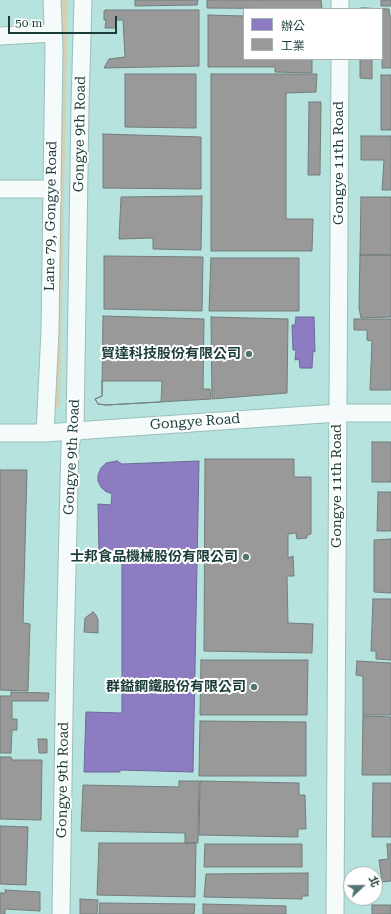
<!DOCTYPE html>
<html>
<head>
<meta charset="utf-8">
<style>
  body { margin:0 }
  #map { position:relative; width:391px; height:914px; overflow:hidden; background:#b6e3dd; font-family:"Roboto Serif","Noto Sans TC",serif }
  canvas { display:block }
  .legend { position:absolute; left:243px; top:8px; width:140px; height:52px; box-sizing:border-box; background:#fff; border:1px solid #a3b1af; margin:0; padding:5px 7px; list-style:none; font-size:12px; color:#1a3c38 }
  .legend li { display:flex; align-items:center; gap:8px; height:20px }
  .legend b { width:20px; border:1px solid #a3b1af }
  .north { position:absolute; left:343px; top:866px; width:40px; height:40px; box-sizing:border-box; background:#fff; border:1px solid #a3b1af; border-radius:50%; rotate:68deg; font-size:11px; font-weight:700; line-height:16px; text-align:center; color:#1a3c38 }
  .north::after { content:''; display:block; margin:auto; width:14px; height:18px; background:#517672; clip-path:polygon(50% 0,100% 100%,50% 72%,0 100%) }
  .scale { position:absolute; left:8px; top:16px; width:109px; height:18px; box-sizing:border-box; border:2px solid #1a3c38; border-top:0; padding-left:5px; font-size:12px; line-height:14px; white-space:nowrap; color:#1a3c38; -webkit-text-stroke:3px #fff; paint-order:stroke }
</style>
</head>
<body>
<div id="map">
<canvas width="391" height="914"></canvas>
<ul class="legend">
<li><b style="height:11px;background:#8e7cc3"></b>辦公</li>
<li><b style="height:11px;background:#999"></b>工業</li>
</ul>
<div class="north">北</div>
<div class="scale">50 m</div>
</div>
<script>
const c = document.querySelector('canvas').getContext('2d');
c.lineJoin = 'round';
function fillPath(path, color) {
  c.fillStyle = color;
  c.fill(path, 'evenodd');
}
function shape(rows) {
  const path = new Path2D();
  for (const r of rows) {
    path.moveTo(r[0], r[1]);
    for (let i = 2; i < r.length; i += 2) path.lineTo(r[i], r[i + 1]);
  }
  return path;
}
function trace(path, color, width, dash) {
  c.strokeStyle = color;
  c.lineWidth = width;
  c.lineCap = dash ? 'butt' : 'round';
  c.setLineDash(dash || []);
  c.stroke(path);
}
function drawText(font, color, halo, rows, align = 'center') {
  c.font = font + ' "Roboto Serif","Noto Sans TC",serif';
  c.lineWidth = 4;
  c.setLineDash([]);
  c.textBaseline = 'middle';
  c.strokeStyle = halo;
  c.fillStyle = color;
  for (const [text, x, y, turn = 0] of rows) {
    c.save();
    c.translate(x, y);
    c.rotate((+turn || 0) * Math.PI / 180);
    c.textAlign = isNaN(turn) ? turn : align;
    if (halo) c.strokeText(text, 0, 0);
    c.fillText(text, 0, 0);
    c.restore();
  }
}
fillPath(shape([
  [58,0,68,0,60,405,51,413]
]), '#d4d0b5');
const offices = shape([
  [296,317,314,317,315,352,313,351,312,368,300,368,299,359,295,360,296,350,293,350,292,325,295,325,296,317],
  [117,461,122,464,199,461,193,772,120,770,120,772,84,772,86,712,122,713,122,553,99,552,98,504,111,505,112,494,105,491,101,487,98,481,98,475,101,468,106,463,117,461]
]);
fillPath(offices, '#8e7cc3');
trace(offices, '#6b6999', 1);
const industry = shape([
  [135,0,198,0,197,5,135,6,135,0],
  [207,0,321,0,322,9,207,8,207,0],
  [381,0,391,0,391,6,381,6,381,0],
  [361,8,389,9,390,16,391,16,391,68,382,68,382,9,361,8],
  [106,10,199,10,199,66,104,68,109,59,125,57,123,20,116,20,116,28,105,28,106,20,104,20,104,11,106,10],
  [208,15,244,16,244,59,312,59,312,73,275,72,275,67,208,67,208,15],
  [360,59,372,59,372,79,360,78,360,59],
  [125,74,196,74,196,128,125,127,125,74],
  [211,74,317,74,316,92,286,93,286,219,313,219,312,251,211,251,211,74],
  [381,75,391,75,391,130,381,130,381,75],
  [309,102,321,102,320,175,308,175,309,102],
  [103,134,201,137,201,189,103,188,103,134],
  [361,136,391,136,391,190,382,190,384,160,361,160,361,136],
  [202,196,201,250,153,249,153,238,119,239,121,197,202,196],
  [361,197,391,197,391,255,360,255,361,197],
  [360,255,391,255,391,317,361,318,359,308,360,255],
  [104,256,203,257,202,311,104,309,104,256],
  [211,258,299,258,299,311,209,311,211,258],
  [103,316,204,319,203,389,210,389,211,399,106,405,98,404,95,399,102,396,103,316],
  [211,317,288,319,287,393,212,399,211,317],
  [354,319,391,319,391,390,370,390,372,341,367,340,367,330,354,330,354,319],
  [102,381,162,381,161,402,106,405,98,404,95,399,102,396,102,381],
  [372,442,391,442,391,482,372,482,372,442],
  [205,459,294,459,294,477,311,477,311,534,307,535,307,538,297,539,296,533,288,534,288,558,293,556,294,576,287,576,288,623,313,624,312,653,204,651,205,459],
  [0,470,27,470,23,623,30,624,28,691,0,690,0,470],
  [378,492,391,492,391,531,377,531,378,492],
  [391,539,391,593,374,592,374,540,391,539],
  [373,599,391,599,391,660,376,659,376,651,371,651,373,599],
  [93,612,96,615,98,620,98,633,84,632,85,618,93,612],
  [201,660,308,660,307,715,200,715,201,660],
  [357,661,391,663,391,715,363,715,363,676,356,675,357,661],
  [11,692,49,693,48,701,12,701,12,719,17,719,17,730,12,730,11,753,0,753,0,696,11,696,11,692],
  [363,716,391,717,391,775,362,775,363,716],
  [200,721,306,722,306,776,199,776,200,721],
  [38,739,47,739,47,753,39,753,38,739],
  [0,757,11,757,12,760,42,760,41,820,0,819,0,757],
  [179,781,199,781,198,843,185,843,185,833,81,831,83,785,179,787,179,781],
  [200,781,299,783,299,795,305,795,306,829,298,829,298,837,199,835,200,781],
  [373,783,391,783,391,837,372,837,373,783],
  [0,826,28,827,26,885,0,884,0,826],
  [99,843,196,843,195,897,97,895,99,843],
  [205,844,302,844,302,867,204,867,205,844],
  [387,844,391,844,391,881,382,882,379,860,388,859,387,844],
  [308,873,308,896,302,896,302,899,204,897,206,874,308,873],
  [5,890,40,892,40,911,5,909,5,914,0,914,0,893,6,893,5,890],
  [80,899,98,900,97,914,80,914,80,899],
  [100,903,195,904,194,914,99,914,100,903],
  [203,904,286,906,286,914,203,914,203,904],
  [372,905,391,905,391,914,372,914,372,905]
]);
fillPath(industry, '#999');
trace(industry, '#737d7c', 1);
const minor = shape([
  [340,9,340,0],
  [0,36,53,33],
  [0,189,52,189],
  [0,433,45,433,338,413,391,413],
  [45,433,50,331,54,49,52,0],
  [61,914,65,652,70,444,75,431,80,106,83,0],
  [335,914,340,59]
]);
trace(minor, '#9bbfba', 19);
trace(minor, '#f4fbfa', 17);
for (const [x, y, r, color] of [
  [249,354,4,"#517672"],
  [246,557,4,"#517672"],
  [254,687,4,"#517672"]
]) {
  const dot = new Path2D();
  dot.arc(x, y, r, 0, 2 * Math.PI);
  c.fillStyle = color;
  c.fill(dot);
  trace(dot, '#fff', 1.5);
}
drawText('14px', '#1a3c38', '#fff', [
  ["Gongye 9th Road",80,134,-89],
  ["Gongye 11th Road",339,163,-90],
  ["Lane 79, Gongye Road",51,216,-89],
  ["Gongye Road",195,422,-4],
  ["Gongye 9th Road",72,457,-87],
  ["Gongye 11th Road",337,486,-90],
  ["Gongye 9th Road",63,780,-89]
]);
drawText('bold 14px', '#1a3c38', '#fff', [
  ["貿達科技股份有限公司",241,354],
  ["士邦食品機械股份有限公司",238,557],
  ["群鎰鋼鐵股份有限公司",246,687]
], 'right');
</script>
</body>
</html>
